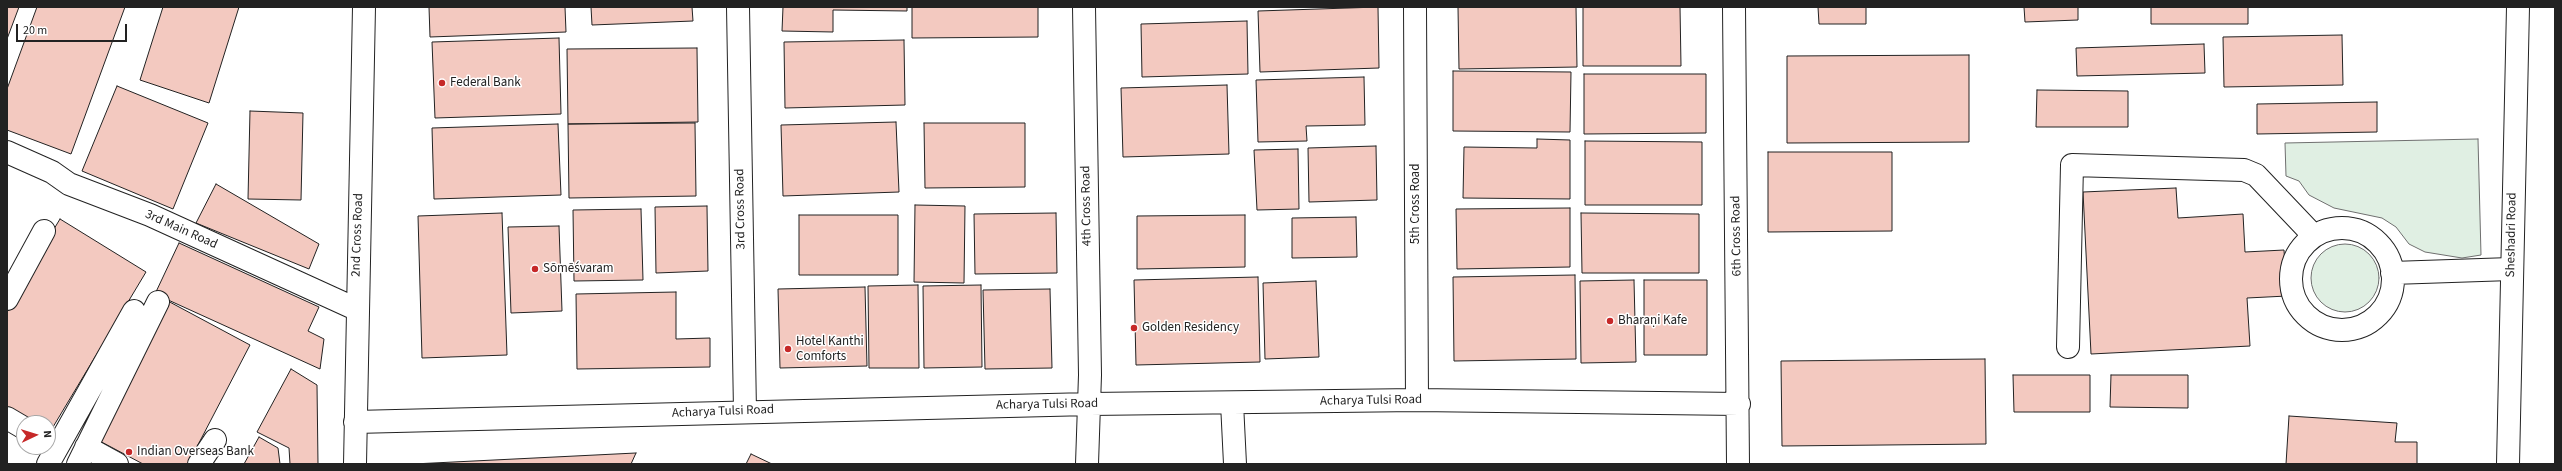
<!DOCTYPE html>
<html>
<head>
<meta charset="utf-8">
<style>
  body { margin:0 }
  #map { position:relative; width:2562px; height:471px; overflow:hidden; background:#fff; font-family:"Source Sans 3",sans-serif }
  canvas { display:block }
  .frame { position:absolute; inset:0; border:8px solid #222; pointer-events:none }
  .north { position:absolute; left:16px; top:415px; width:40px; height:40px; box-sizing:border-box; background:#fff; border:1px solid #a7a7a7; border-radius:50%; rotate:86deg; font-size:11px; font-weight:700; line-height:16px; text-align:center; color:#222 }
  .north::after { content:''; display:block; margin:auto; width:14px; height:18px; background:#c62828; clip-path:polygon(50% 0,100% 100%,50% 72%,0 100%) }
  .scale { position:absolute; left:16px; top:24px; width:111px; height:18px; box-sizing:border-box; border:2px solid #222; border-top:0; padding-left:5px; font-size:12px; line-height:14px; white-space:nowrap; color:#222; -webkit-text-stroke:3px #fff; paint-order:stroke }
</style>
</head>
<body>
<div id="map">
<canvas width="2562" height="471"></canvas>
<div class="frame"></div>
<div class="north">N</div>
<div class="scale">20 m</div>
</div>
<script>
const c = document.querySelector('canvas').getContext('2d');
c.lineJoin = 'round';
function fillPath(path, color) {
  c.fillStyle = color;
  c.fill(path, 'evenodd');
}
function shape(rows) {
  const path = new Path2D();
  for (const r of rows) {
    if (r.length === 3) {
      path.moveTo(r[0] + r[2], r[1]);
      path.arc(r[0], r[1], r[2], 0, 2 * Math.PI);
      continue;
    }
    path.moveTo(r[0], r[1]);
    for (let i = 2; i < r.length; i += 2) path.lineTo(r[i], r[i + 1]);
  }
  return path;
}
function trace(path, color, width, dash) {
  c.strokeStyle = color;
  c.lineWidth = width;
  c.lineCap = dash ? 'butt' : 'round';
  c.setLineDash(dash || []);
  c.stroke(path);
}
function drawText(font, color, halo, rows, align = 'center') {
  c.font = font + ' "Source Sans 3",sans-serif';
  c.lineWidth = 3;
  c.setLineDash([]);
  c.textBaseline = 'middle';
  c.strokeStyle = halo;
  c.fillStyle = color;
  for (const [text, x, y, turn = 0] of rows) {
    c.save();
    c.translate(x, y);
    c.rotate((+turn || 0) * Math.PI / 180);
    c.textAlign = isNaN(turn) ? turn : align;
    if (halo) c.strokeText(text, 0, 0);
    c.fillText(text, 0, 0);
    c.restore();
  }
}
const green = shape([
  [2478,139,2481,255,2462,258,2425,252,2409,244,2396,227,2382,218,2334,208,2309,195,2299,181,2286,176,2285,143,2478,139],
  [2345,278,34]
]);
fillPath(green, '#e0efe3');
trace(green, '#6f6f6f', 1);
const building = shape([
  [7,7,19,7,7,39,7,7],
  [37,7,125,7,71,154,7,130,7,89,37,7],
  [163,7,239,7,209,103,140,80,163,7],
  [429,7,565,7,566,32,430,37,429,7],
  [591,7,692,7,693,21,592,25,591,7],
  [783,7,907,7,907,11,833,10,833,32,782,31,783,7],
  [912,7,1038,7,1038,37,912,38,912,7],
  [1378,7,1379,68,1260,72,1258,11,1378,7],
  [1458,7,1576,7,1577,67,1459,69,1458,7],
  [1583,7,1680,7,1681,66,1583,66,1583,7],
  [1818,7,1866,7,1866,24,1819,24,1818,7],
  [2024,7,2078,7,2078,20,2025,22,2024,7],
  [2151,7,2248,7,2248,24,2151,24,2151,7],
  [1247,21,1248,74,1142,77,1141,24,1247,21],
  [2342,35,2343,85,2224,87,2223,37,2342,35],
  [559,38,561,114,435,118,432,42,559,38],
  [904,40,905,105,785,108,784,42,904,40],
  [2204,44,2205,73,2077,76,2076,48,2204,44],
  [697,48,698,122,568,124,567,49,697,48],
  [1969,55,1969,142,1787,143,1787,56,1969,55],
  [1453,71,1571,72,1570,132,1453,131,1453,71],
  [1584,74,1706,74,1706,133,1584,134,1584,74],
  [1364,77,1365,125,1306,126,1307,141,1258,142,1256,80,1364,77],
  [1227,85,1229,154,1123,157,1121,88,1227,85],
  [117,86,208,123,173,209,82,171,117,86],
  [2037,90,2128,91,2128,127,2036,127,2037,90],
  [2377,102,2377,132,2257,134,2257,104,2377,102],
  [250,111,303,113,301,200,248,199,250,111],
  [896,122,899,192,783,196,781,125,896,122],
  [695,123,696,196,569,198,568,124,695,123],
  [924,123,1025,123,1025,187,925,188,924,123],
  [558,124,561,195,434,199,432,128,558,124],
  [1537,139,1570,140,1570,199,1463,198,1464,147,1537,148,1537,139],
  [1585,141,1702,142,1702,205,1585,205,1585,141],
  [1376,146,1377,200,1309,202,1308,148,1376,146],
  [1298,149,1299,209,1257,210,1254,150,1298,149],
  [1768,152,1892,152,1892,231,1768,232,1768,152],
  [216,184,319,244,309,269,196,223,216,184],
  [2176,188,2178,218,2243,214,2245,252,2284,250,2287,296,2247,298,2250,346,2091,354,2083,192,2176,188],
  [915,205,965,206,964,283,914,282,915,205],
  [707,206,708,271,656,273,655,207,707,206],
  [1570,208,1570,267,1457,269,1456,209,1570,208],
  [641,209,643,280,574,281,573,210,641,209],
  [502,213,507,355,422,358,418,216,502,213],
  [1056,213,1057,273,975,274,974,214,1056,213],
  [1581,213,1699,214,1699,273,1582,273,1581,213],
  [799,215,898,215,898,275,799,275,799,215],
  [1245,215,1245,267,1137,269,1137,216,1245,215],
  [1356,217,1357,257,1292,258,1292,218,1356,217],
  [60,219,146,272,50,432,48,431,48,423,34,423,7,408,7,307,60,219],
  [559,226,562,311,511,313,508,227,559,226],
  [179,243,319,307,308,331,324,339,320,369,155,294,179,243],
  [1575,275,1576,359,1454,361,1453,277,1575,275],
  [1258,277,1260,362,1136,365,1134,280,1258,277],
  [1634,280,1636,362,1581,363,1580,281,1634,280],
  [1644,280,1707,280,1707,355,1644,355,1644,280],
  [1316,281,1319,357,1265,359,1263,283,1316,281],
  [918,285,919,368,869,368,868,286,918,285],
  [981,285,982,367,924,368,923,286,981,285],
  [865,287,867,366,780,368,778,289,865,287],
  [1050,289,1052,368,985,369,983,290,1050,289],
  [676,292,676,339,710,338,710,367,577,369,576,294,676,292],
  [166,300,250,345,188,464,143,464,94,438,166,300],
  [1985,359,1986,444,1782,446,1781,361,1985,359],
  [291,369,317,385,318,464,290,464,289,448,257,432,291,369],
  [2013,375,2090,375,2090,412,2014,412,2013,375],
  [2111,375,2188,375,2188,408,2110,407,2111,375],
  [2289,416,2397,423,2395,442,2417,442,2417,464,2286,464,2289,416],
  [259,437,278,448,280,464,244,464,259,437],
  [636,453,631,464,413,464,636,453],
  [751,454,772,464,746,464,751,454]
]);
fillPath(building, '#f3c9c0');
trace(building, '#222', 1);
const minor = shape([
  [738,7,745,411],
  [1084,7,1090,375,1087,464],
  [1415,7,1417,400],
  [1734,7,1738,464],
  [7,152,52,172,69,184,150,215,356,309],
  [2342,279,51],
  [2392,273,2511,269],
  [7,299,44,231],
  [2068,347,2072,165,2244,170,2256,175,2314,236],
  [1232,403,1235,464],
  [7,418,24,428],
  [355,422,1090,404,1417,400,1739,404],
  [86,447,117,464],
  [48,464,134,311],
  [78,464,158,302],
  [199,464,215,440],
  [355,464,364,7]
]);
const major = shape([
  [2508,464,2518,7]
]);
trace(minor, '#222', 24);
trace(major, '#222', 24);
trace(minor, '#fff', 22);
trace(major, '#fff', 22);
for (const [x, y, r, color] of [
  [442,83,4,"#c62828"],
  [535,269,4,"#c62828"],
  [1610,321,4,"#c62828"],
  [1134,328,4,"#c62828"],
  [788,349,4,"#c62828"],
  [129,452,4,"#c62828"]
]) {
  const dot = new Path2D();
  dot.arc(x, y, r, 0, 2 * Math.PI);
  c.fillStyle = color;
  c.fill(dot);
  trace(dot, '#fff', 1.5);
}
drawText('13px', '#222', '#fff', [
  ["Federal Bank",450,83],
  ["Sōmēśvaram",543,269],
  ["Bharaṇi Kafe",1618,321],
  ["Golden Residency",1142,328],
  ["Hotel Kanthi",796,342],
  ["Comforts",796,357],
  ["Indian Overseas Bank",137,452]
], 'left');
drawText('13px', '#222', '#fff', [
  ["5th Cross Road",1416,204,-90],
  ["4th Cross Road",1087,206,-91],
  ["3rd Cross Road",741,209,-91],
  ["3rd Main Road",181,230,24],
  ["2nd Cross Road",358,235,-88],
  ["Sheshadri Road",2512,235,-89],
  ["6th Cross Road",1737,236,-91],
  ["Acharya Tulsi Road",1371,401,-1],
  ["Acharya Tulsi Road",1047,405,-1],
  ["Acharya Tulsi Road",723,412,-2]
]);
</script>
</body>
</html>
